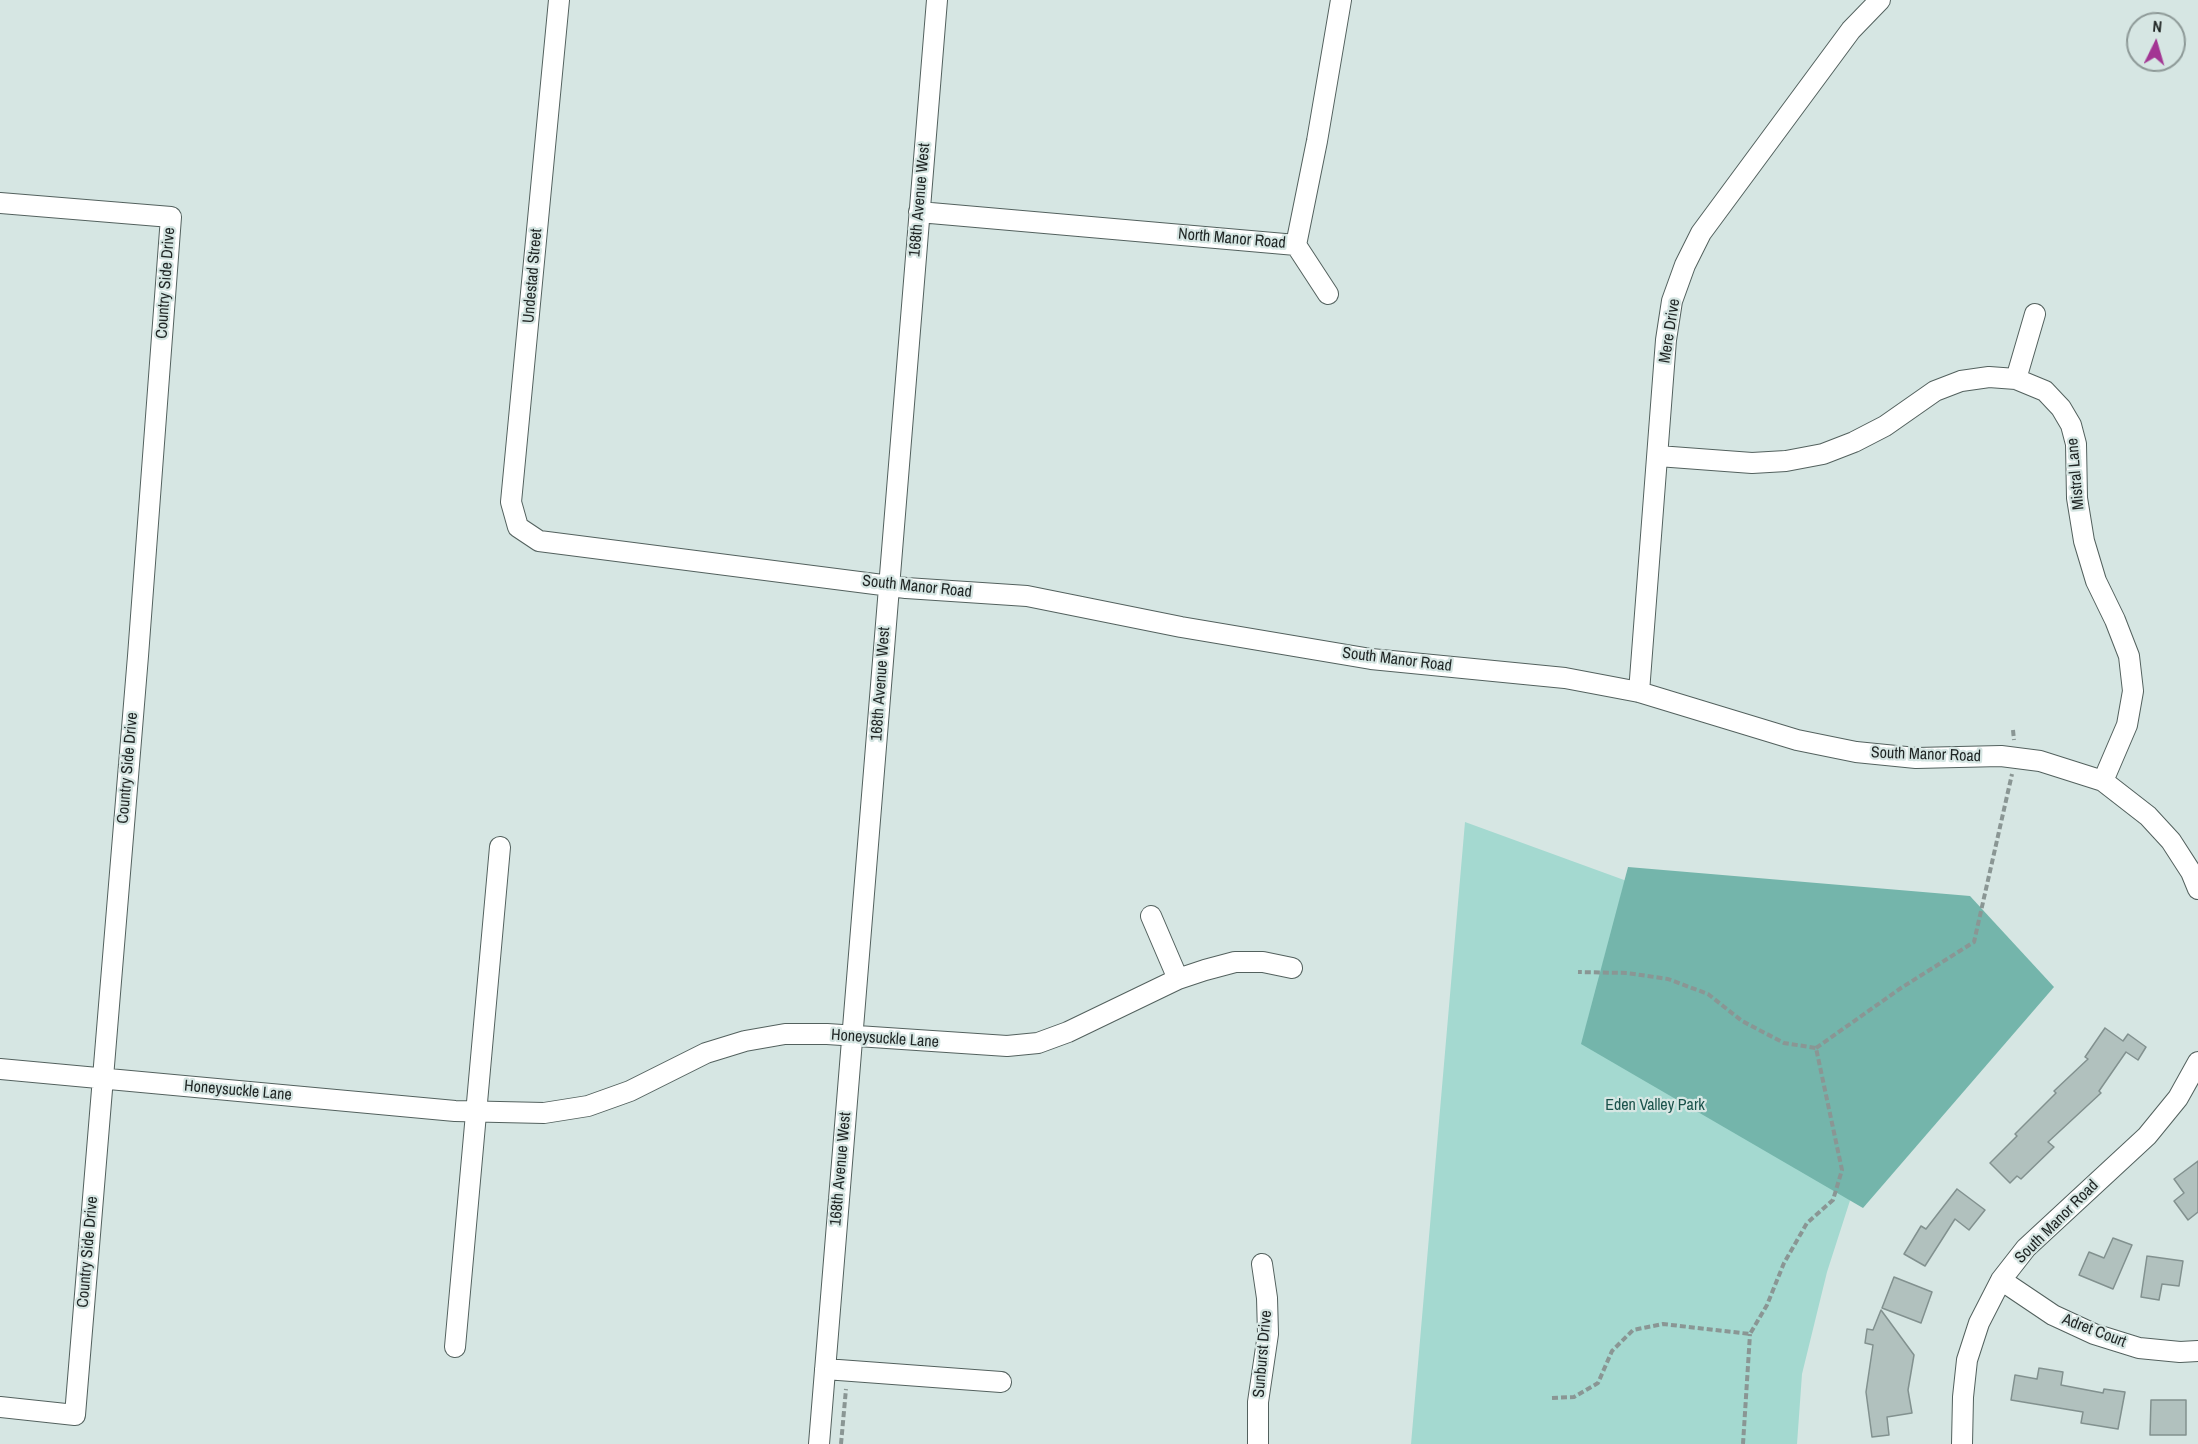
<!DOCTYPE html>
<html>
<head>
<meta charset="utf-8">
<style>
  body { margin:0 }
  #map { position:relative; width:2198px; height:1444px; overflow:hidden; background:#d6e6e3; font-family:"Archivo Narrow",sans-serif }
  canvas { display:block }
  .north { position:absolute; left:2126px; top:12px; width:60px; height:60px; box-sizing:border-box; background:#d6e6e3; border:2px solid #8d9997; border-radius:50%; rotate:5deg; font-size:16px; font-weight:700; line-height:24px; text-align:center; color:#1f2524 }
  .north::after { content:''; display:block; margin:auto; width:21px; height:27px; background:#a33593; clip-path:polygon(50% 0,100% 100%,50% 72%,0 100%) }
</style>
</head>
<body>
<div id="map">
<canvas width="2198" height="1444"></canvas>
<div class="north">N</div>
</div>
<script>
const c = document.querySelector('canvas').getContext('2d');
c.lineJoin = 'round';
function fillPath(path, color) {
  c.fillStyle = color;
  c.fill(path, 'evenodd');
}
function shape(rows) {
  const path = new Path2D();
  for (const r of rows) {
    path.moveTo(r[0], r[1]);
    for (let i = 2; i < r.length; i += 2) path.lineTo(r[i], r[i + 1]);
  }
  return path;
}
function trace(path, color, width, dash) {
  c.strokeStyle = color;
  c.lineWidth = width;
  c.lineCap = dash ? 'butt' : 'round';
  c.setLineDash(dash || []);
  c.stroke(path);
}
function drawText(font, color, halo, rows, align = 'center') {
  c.font = font + ' "Archivo Narrow",sans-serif';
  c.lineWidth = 4.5;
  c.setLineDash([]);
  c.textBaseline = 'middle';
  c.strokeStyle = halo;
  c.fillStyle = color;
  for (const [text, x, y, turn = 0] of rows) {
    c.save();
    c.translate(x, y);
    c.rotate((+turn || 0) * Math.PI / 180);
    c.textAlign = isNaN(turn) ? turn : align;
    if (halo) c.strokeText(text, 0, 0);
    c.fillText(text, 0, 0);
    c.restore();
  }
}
fillPath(shape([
  [1465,822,1646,888,1855,1185,1827,1272,1802,1374,1797,1444,1411,1444]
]), '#a4d9d0');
fillPath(shape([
  [1628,867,1970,896,2054,987,1863,1208,1581,1044]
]), '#74b5ab');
const building = shape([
  [2105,1028,2123,1041,2128,1034,2146,1047,2138,1060,2126,1052,2099,1091,2101,1093,2048,1142,2054,1147,2021,1179,2017,1176,2010,1183,1990,1163,2017,1136,2015,1134,2056,1093,2054,1091,2088,1059,2085,1057,2105,1028],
  [2198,1161,2198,1212,2188,1220,2174,1201,2184,1193,2174,1179,2198,1161],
  [1957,1189,1985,1210,1969,1230,1955,1219,1925,1266,1904,1254,1921,1226,1926,1229,1957,1189],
  [2113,1238,2132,1245,2113,1289,2079,1275,2089,1252,2104,1258,2113,1238],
  [2147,1256,2183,1261,2179,1286,2162,1284,2159,1300,2141,1297,2147,1256],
  [1894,1277,1932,1292,1921,1323,1882,1308,1894,1277],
  [1881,1310,1914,1355,1908,1390,1912,1413,1887,1417,1889,1435,1872,1437,1866,1392,1873,1345,1865,1343,1867,1329,1873,1330,1881,1310],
  [2039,1368,2063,1372,2061,1385,2103,1393,2104,1389,2125,1392,2118,1429,2081,1423,2083,1412,2011,1400,2015,1375,2037,1379,2039,1368],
  [2151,1400,2186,1400,2186,1435,2150,1435,2151,1400]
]);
fillPath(building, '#b1c1be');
trace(building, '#82918f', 1.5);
const minor = shape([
  [559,0,511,502,518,527,539,541,906,588,1027,596,1181,627,1371,659,1565,678,1639,692,1797,740,1856,752,1916,758,2001,756,2040,761,2103,781,2148,816,2171,841,2191,872,2198,889],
  [0,203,171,217,138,656,75,1415,0,1407],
  [919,212,1296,245],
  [1296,245,1317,141,1341,0],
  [1296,245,1328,294],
  [2016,379,2035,314],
  [1658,456,1752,463,1786,461,1823,454,1854,442,1885,426,1935,391,1961,381,1989,377,2016,379,2045,391,2061,408,2071,425,2076,444,2077,498,2084,541,2096,581,2115,620,2129,656,2133,691,2127,725,2103,781],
  [1639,692,1666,340,1672,301,1685,265,1701,233,1851,30,1880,0],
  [1151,916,1178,979],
  [0,1069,455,1111,544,1113,588,1106,630,1091,706,1053,745,1041,785,1034,827,1034,1007,1046,1038,1043,1068,1032,1178,979,1205,970,1235,962,1263,962,1292,968],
  [2001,1280,2053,1315,2094,1334,2139,1348,2180,1352,2198,1351],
  [455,1347,500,847],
  [825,1369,1001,1382],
  [819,1444,937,0],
  [1258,1444,1258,1402,1268,1334,1267,1298,1262,1264],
  [1962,1444,1963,1397,1967,1360,1979,1323,2001,1280,2026,1248,2147,1136,2178,1098,2198,1062]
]);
trace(minor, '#53615e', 22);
trace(shape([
  [2013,730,2014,740],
  [1816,1048,1901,988,1974,942,2012,774],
  [1552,1398,1574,1397,1598,1383,1612,1351,1633,1330,1663,1324,1750,1334,1767,1305,1784,1263,1807,1223,1833,1200,1842,1170,1816,1048,1784,1043,1742,1021,1708,994,1668,979,1627,973,1578,972],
  [841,1444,846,1389],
  [1743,1444,1750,1334]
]), '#8a9694', 4, [6, 3]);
trace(minor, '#fff', 20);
drawText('16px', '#1f2524', '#d6e6e3', [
  ["168th Avenue West",920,200,-85],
  ["North Manor Road",1232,239,5],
  ["Undestad Street",533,276,-85],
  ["Country Side Drive",166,283,-86],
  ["Mere Drive",1670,331,-81],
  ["Mistral Lane",2076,474,-95],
  ["South Manor Road",917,587,6],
  ["South Manor Road",1397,660,7],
  ["168th Avenue West",881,684,-86],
  ["South Manor Road",1926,755,2],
  ["Country Side Drive",128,768,-85],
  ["Honeysuckle Lane",885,1039,4],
  ["Honeysuckle Lane",238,1091,5],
  ["168th Avenue West",841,1169,-85],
  ["South Manor Road",2057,1222,-45],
  ["Country Side Drive",88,1252,-85],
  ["Adret Court",2094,1331,21],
  ["Sunburst Drive",1263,1354,-85]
]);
drawText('16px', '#1a524b', '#d6e6e3', [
  ["Eden Valley Park",1655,1106]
]);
</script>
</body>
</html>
